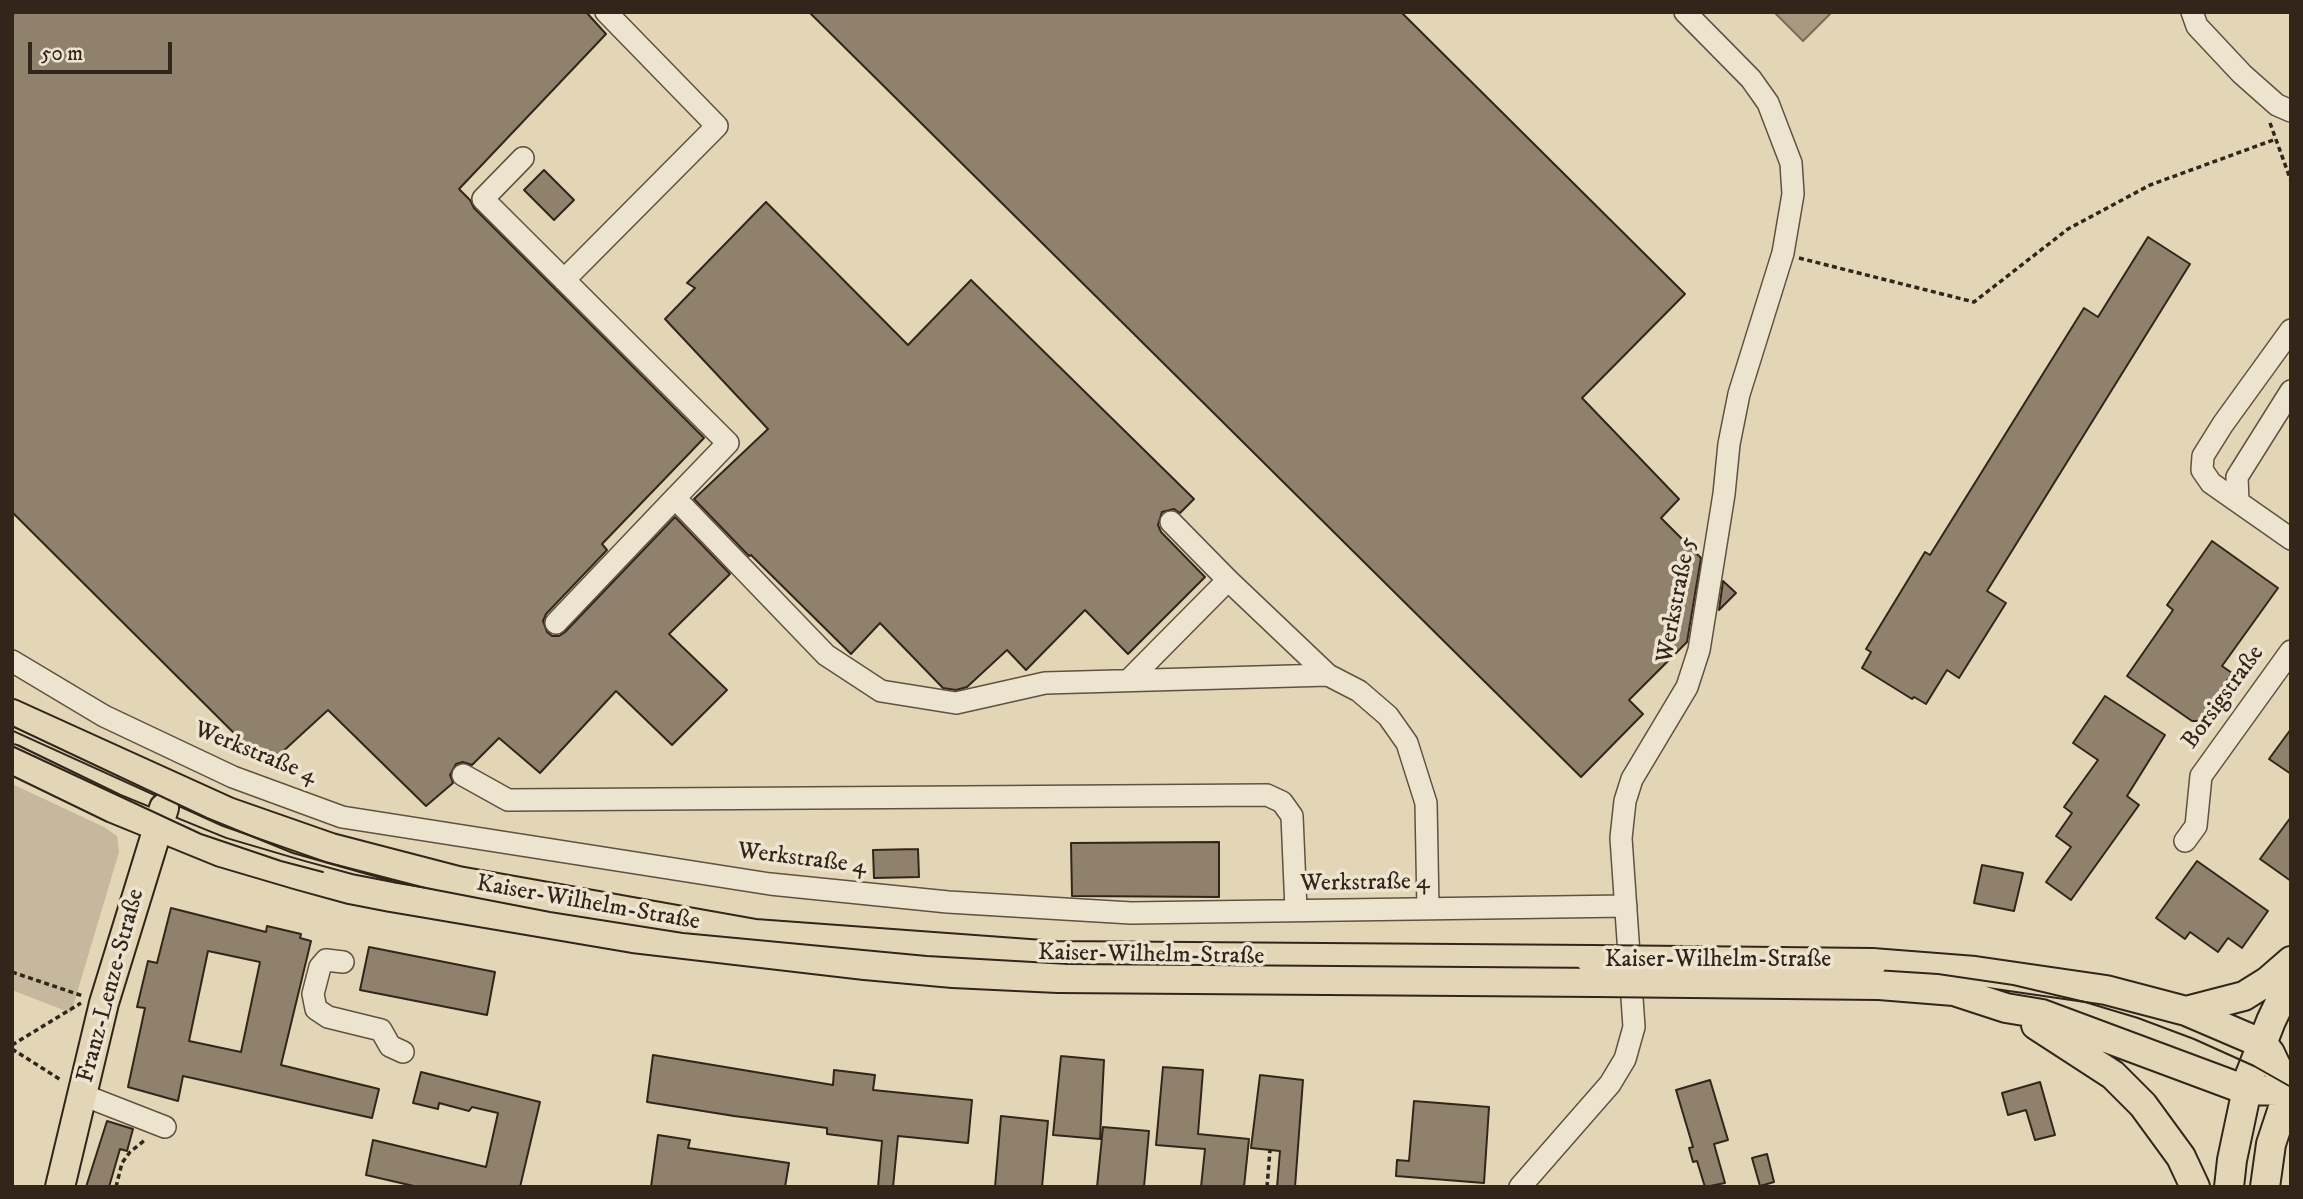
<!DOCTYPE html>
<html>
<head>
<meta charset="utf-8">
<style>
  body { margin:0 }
  #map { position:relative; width:2303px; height:1199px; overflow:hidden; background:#e3d6b7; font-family:"IM FELL DW Pica",serif }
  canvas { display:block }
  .frame { position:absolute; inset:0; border:14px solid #34251a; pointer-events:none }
  .scale { position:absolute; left:28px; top:42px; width:144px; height:32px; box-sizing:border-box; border:4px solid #34251a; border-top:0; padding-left:9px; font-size:21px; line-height:24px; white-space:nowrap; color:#34251a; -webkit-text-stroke:5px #ede4d0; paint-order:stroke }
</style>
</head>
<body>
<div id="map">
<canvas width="2303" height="1199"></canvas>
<div class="frame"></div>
<div class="scale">50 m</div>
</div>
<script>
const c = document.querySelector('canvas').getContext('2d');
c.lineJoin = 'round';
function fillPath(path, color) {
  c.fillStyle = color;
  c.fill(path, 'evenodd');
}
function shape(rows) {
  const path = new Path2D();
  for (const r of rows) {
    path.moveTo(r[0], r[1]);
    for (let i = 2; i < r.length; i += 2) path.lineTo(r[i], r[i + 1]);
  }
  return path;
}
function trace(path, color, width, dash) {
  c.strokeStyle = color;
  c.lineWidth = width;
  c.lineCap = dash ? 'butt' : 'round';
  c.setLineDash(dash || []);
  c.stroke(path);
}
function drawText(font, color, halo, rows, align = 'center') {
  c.font = font + ' "IM FELL DW Pica",serif';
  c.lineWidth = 7;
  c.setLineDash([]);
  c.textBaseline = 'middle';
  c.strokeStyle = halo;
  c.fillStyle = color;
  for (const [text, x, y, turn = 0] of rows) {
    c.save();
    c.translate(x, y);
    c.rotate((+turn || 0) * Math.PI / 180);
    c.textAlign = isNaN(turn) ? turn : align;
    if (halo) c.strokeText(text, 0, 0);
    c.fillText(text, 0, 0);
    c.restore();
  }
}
fillPath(shape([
  [12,784,104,827,117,836,119,852,71,1013,12,990]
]), '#c5b89c');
const water = shape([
  [1774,12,1832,12,1803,41,1774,12]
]);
fillPath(water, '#a89a82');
trace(water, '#7a6b58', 2);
const building = shape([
  [12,12,586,12,606,34,459,189,470,200,474,208,704,438,602,544,607,550,546,614,543,621,547,632,552,636,559,636,565,632,675,517,730,574,669,634,727,690,672,745,616,691,540,773,499,738,472,765,463,762,456,764,450,775,453,783,426,806,328,710,267,766,12,512,12,12],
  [809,12,1401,12,1685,294,1582,398,1679,499,1661,518,1701,558,1687,642,1629,700,1643,714,1581,777,809,12],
  [544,170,574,200,554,220,524,190,544,170],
  [766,202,908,345,971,280,1194,499,1180,513,1174,509,1162,512,1158,525,1161,532,1205,577,1128,654,1085,610,1026,670,1007,650,967,687,956,690,943,688,880,623,851,654,751,555,749,556,694,499,768,429,665,319,695,288,687,283,766,202],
  [2148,237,2190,264,1987,591,2006,603,1959,678,1947,670,1926,704,1914,697,1912,699,1862,668,1871,652,1866,649,1925,552,1930,555,2084,308,2098,317,2148,237],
  [2212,541,2278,588,2222,666,2232,673,2198,721,2192,721,2127,676,2173,610,2167,605,2212,541],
  [1723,581,1736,593,1719,610,1723,581],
  [2105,696,2165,735,2127,796,2139,805,2071,900,2046,882,2071,847,2056,836,2072,813,2064,807,2098,760,2073,743,2105,696],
  [2291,729,2291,774,2269,759,2291,729],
  [2291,817,2291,881,2260,859,2291,817],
  [1219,842,1219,897,1072,896,1071,843,1219,842],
  [918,849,919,877,874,878,873,850,918,849],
  [2197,861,2268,911,2242,948,2228,938,2218,952,2190,932,2185,939,2156,918,2197,861],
  [1982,865,2023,873,2014,911,1974,903,1982,865],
  [171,908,266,932,267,926,301,934,300,938,311,941,281,1065,379,1089,372,1118,183,1076,178,1101,128,1087,145,1008,137,1007,148,961,157,963,171,908],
  [208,951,260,962,241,1052,189,1041,208,951],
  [369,947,495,972,487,1015,360,990,369,947],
  [653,1055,833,1085,834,1070,875,1075,873,1090,972,1100,968,1143,898,1136,893,1187,878,1187,882,1141,827,1134,827,1128,734,1116,647,1102,653,1055],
  [1061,1056,1104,1060,1100,1139,1053,1135,1061,1056],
  [1163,1067,1203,1070,1198,1134,1249,1139,1244,1187,1201,1187,1205,1149,1156,1145,1163,1067],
  [421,1072,540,1102,520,1187,418,1187,366,1175,373,1140,486,1167,498,1113,472,1107,469,1111,439,1103,438,1109,413,1103,421,1072],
  [1260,1075,1303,1080,1295,1187,1277,1187,1280,1151,1251,1148,1260,1075],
  [1710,1080,1728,1140,1714,1144,1725,1183,1705,1187,1697,1161,1693,1162,1689,1148,1693,1147,1676,1090,1710,1080],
  [2040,1082,2055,1135,2035,1140,2026,1110,2008,1115,2002,1093,2040,1082],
  [1414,1101,1489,1107,1484,1183,1396,1176,1397,1160,1409,1161,1414,1101],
  [1001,1116,1048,1121,1042,1187,995,1187,1001,1116],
  [107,1121,133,1129,127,1151,120,1149,109,1187,86,1187,107,1121],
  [1103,1127,1149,1131,1144,1187,1097,1187,1103,1127],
  [658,1135,690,1140,688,1148,789,1163,785,1187,651,1187,658,1135],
  [1767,1154,1774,1182,1760,1186,1752,1158,1767,1154]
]);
fillPath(building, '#8f816c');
trace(building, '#34251a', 2);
const minor = shape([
  [2192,12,2197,26,2242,74,2277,105,2291,111],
  [523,158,483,199,728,443,675,498,826,655,881,691,956,703,1045,683,1328,675,1359,691,1388,716,1407,743,1426,803,1428,909],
  [564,280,717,126,606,12],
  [2291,330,2223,424,2203,456,2202,470,2211,483,2291,539],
  [2238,501,2237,477,2291,391],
  [1171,522,1228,580],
  [556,623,675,498],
  [12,661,104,716,233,777,342,817,770,884,948,902,1131,913,1626,906],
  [1130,679,1228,580,1328,675],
  [463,775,508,800,1267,795,1282,802,1292,816,1296,910],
  [2185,841,2196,826,2201,776,2291,651],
  [343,962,326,960,320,967,313,994,316,1009,328,1017,381,1030,390,1046,403,1052],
  [83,1095,165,1127],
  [1520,1187,1610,1084,1625,1059,1634,1027,1621,838,1625,801,1632,779,1687,687,1699,650,1724,494,1729,444,1739,394,1783,253,1793,194,1791,163,1768,103,1751,79,1685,12]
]);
const major = shape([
  [12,714,228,812,331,848,458,881,755,934,1056,956,1591,960],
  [12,759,113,808,221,852,299,875,350,889,391,897,633,938,865,965,953,973,1058,978,1596,982],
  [1872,963,1975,971,2106,990,2186,1011,2263,1044,2270,1053,2288,1091],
  [1879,985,1954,991,2006,1008,2042,1014,2246,1090,2288,1091],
  [2186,1011,2244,996,2268,981,2291,961],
  [2036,1025,2113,1075,2143,1105,2181,1157,2195,1187],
  [60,1187,104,1003,164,808],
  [2229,1187,2232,1160,2250,1075,2271,1021,2291,979],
  [2265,1187,2271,1144,2291,1084]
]);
trace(minor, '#605141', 24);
trace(major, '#34251a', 32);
trace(shape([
  [2270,123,2291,181],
  [1799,258,1974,302,2068,229,2150,185,2276,139],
  [12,972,83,996],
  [12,1045,81,1003],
  [12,1049,61,1080],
  [116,1187,122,1163,130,1152,145,1140],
  [1267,1187,1270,1150]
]), '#34251a', 3.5, [5, 3.5]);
trace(minor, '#ede4d0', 21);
trace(major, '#e3d6b7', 28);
trace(shape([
  [12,726,207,818,293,853,395,882,550,912,683,933,927,956,1068,964,1875,970,1938,974,2013,985,2085,1002,2138,1018,2194,1039,2254,1066,2291,1087],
  [12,746,201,834,281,861,323,872]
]), '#34251a', 2);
const majorBridge = shape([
  [1591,960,1872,963],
  [1596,982,1879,985]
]);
trace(majorBridge, '#34251a', 32, []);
trace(majorBridge, '#e3d6b7', 28);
drawText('24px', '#34251a', '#ede4d0', [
  ["Werkstraße 5",1678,600,-79],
  ["Borsigstraße",2224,698,-54],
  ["Werkstraße 4",255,754,22],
  ["Werkstraße 4",802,860,7],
  ["Werkstraße 4",1365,884,-1],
  ["Kaiser-Wilhelm-Straße",588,904,10],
  ["Kaiser-Wilhelm-Straße",1151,956,1],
  ["Kaiser-Wilhelm-Straße",1718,961],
  ["Franz-Lenze-Straße",112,986,-75]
]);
</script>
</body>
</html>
